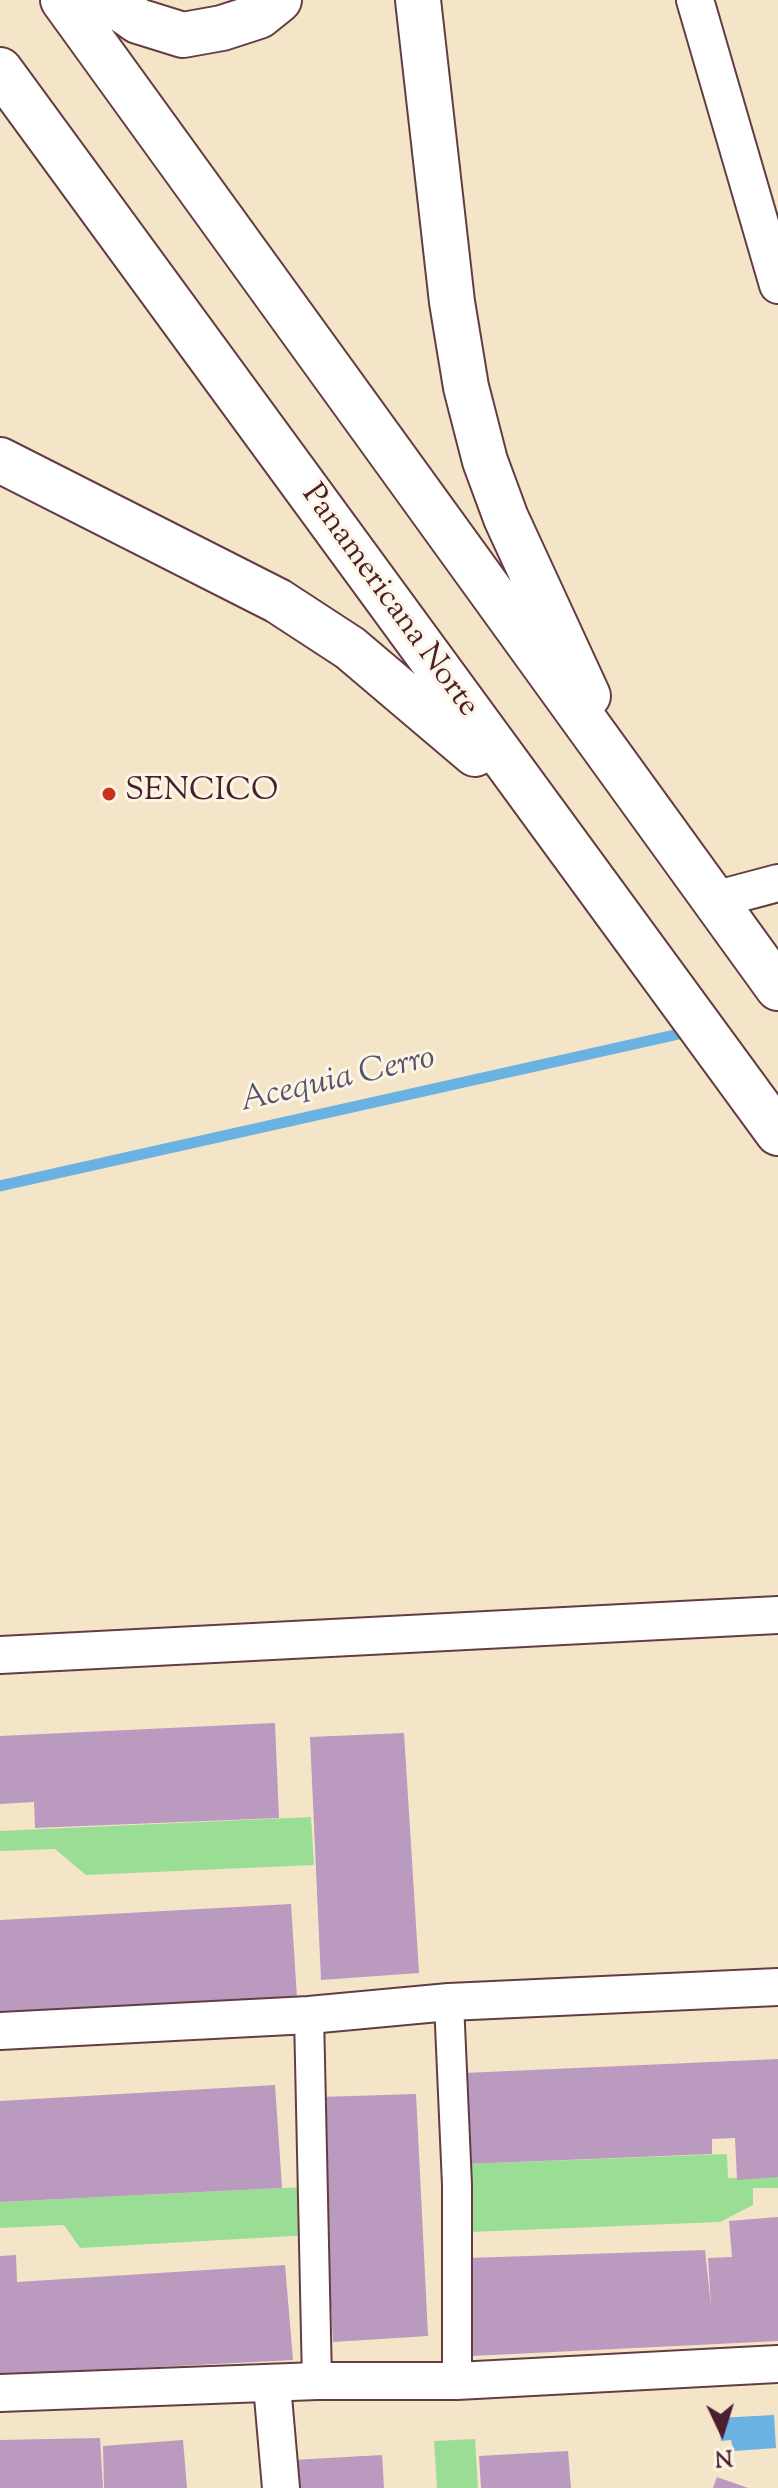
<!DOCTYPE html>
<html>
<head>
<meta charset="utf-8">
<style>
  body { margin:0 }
  #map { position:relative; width:778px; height:2488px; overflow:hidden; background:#f4e5c9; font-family:"Sorts Mill Goudy",serif }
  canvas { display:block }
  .north { position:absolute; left:682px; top:2392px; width:80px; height:80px; -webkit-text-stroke:6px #fcf5e5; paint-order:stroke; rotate:176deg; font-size:22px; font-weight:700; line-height:32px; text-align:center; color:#4a1f2b }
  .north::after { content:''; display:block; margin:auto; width:28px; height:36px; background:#4a1f2b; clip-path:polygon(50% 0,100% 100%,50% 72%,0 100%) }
</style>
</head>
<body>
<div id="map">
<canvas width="778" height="2488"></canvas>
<div class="north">N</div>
</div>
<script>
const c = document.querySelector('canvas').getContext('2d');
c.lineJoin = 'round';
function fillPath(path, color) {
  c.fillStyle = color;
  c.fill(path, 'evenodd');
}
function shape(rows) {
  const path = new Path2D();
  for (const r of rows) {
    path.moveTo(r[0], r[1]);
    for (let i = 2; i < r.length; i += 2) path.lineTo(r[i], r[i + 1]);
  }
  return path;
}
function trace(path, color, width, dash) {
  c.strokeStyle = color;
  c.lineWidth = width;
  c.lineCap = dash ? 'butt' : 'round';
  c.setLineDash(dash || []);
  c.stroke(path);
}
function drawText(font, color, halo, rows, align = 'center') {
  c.font = font + ' "Sorts Mill Goudy",serif';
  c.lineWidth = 6;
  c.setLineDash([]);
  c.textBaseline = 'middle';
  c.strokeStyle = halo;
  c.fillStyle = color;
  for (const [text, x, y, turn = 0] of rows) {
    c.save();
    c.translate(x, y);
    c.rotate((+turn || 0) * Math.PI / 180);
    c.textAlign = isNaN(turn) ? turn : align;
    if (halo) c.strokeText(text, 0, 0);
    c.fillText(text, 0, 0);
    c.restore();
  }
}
fillPath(shape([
  [311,1817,314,1865,86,1875,55,1849,0,1851,0,1831],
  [727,2154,728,2178,778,2176,778,2188,753,2188,753,2205,720,2222,470,2232,467,2164],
  [325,2186,327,2234,80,2248,64,2225,0,2228,0,2202],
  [475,2439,478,2488,437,2488,434,2441]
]), '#9ade96');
fillPath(shape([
  [774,2415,776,2448,734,2451,731,2440,721,2441,719,2418]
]), '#69b2e1');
trace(shape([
  [0,1186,688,1032]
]), '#69b2e1', 11);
fillPath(shape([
  [275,1723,279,1818,35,1828,34,1802,0,1804,0,1736],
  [404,1733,419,1973,321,1980,310,1737],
  [291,1904,297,1998,0,2014,0,1920],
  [778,2059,778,2177,737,2180,735,2138,712,2139,712,2154,467,2164,464,2073],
  [275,2085,282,2188,0,2202,0,2101],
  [416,2094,428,2336,333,2342,320,2097],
  [778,2217,778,2341,472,2356,469,2258,705,2250,711,2306,708,2258,732,2257,729,2221],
  [16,2255,17,2282,285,2265,293,2360,0,2375,0,2256],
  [100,2438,103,2488,0,2488,0,2440],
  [183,2440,187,2488,104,2488,103,2446],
  [568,2451,571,2488,481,2488,479,2456],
  [382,2455,384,2488,295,2488,293,2460],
  [717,2477,748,2488,713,2488]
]), '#ba9abf');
const pedestrian = shape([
  [449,2002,457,2185,457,2381],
  [309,2015,317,2381]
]);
const minor = shape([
  [695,0,778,285],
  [714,900,778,883],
  [0,1655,778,1615],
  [0,2031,309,2015,449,2002,778,1987],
  [272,2385,281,2488],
  [0,2393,317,2381,457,2381,778,2364]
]);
const trunk = shape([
  [63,0,778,988],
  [108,0,138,21,183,35,222,28,259,16,279,0],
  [418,0,452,302,466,387,485,461,506,518,588,696],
  [0,70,778,1133],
  [0,460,278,601,350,648,475,754]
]);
trace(pedestrian, '#643d43', 32);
trace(minor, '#643d43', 40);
trace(trunk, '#643d43', 48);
trace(pedestrian, '#fff', 28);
trace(minor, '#fff', 36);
trace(trunk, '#fff', 44);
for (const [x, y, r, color] of [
  [109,794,8,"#c8321e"]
]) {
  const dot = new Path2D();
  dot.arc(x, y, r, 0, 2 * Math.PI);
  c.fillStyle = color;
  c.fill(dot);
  trace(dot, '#fcf5e5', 3);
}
drawText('32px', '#4a1f2b', '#fcf5e5', [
  ["Panamericana Norte",388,602,54]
]);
drawText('32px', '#4a1f2b', '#fcf5e5', [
  ["SENCICO",125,794]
], 'left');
drawText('italic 34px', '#55526b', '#fcf5e5', [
  ["Acequia Cerro",338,1082,-13]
]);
</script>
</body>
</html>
